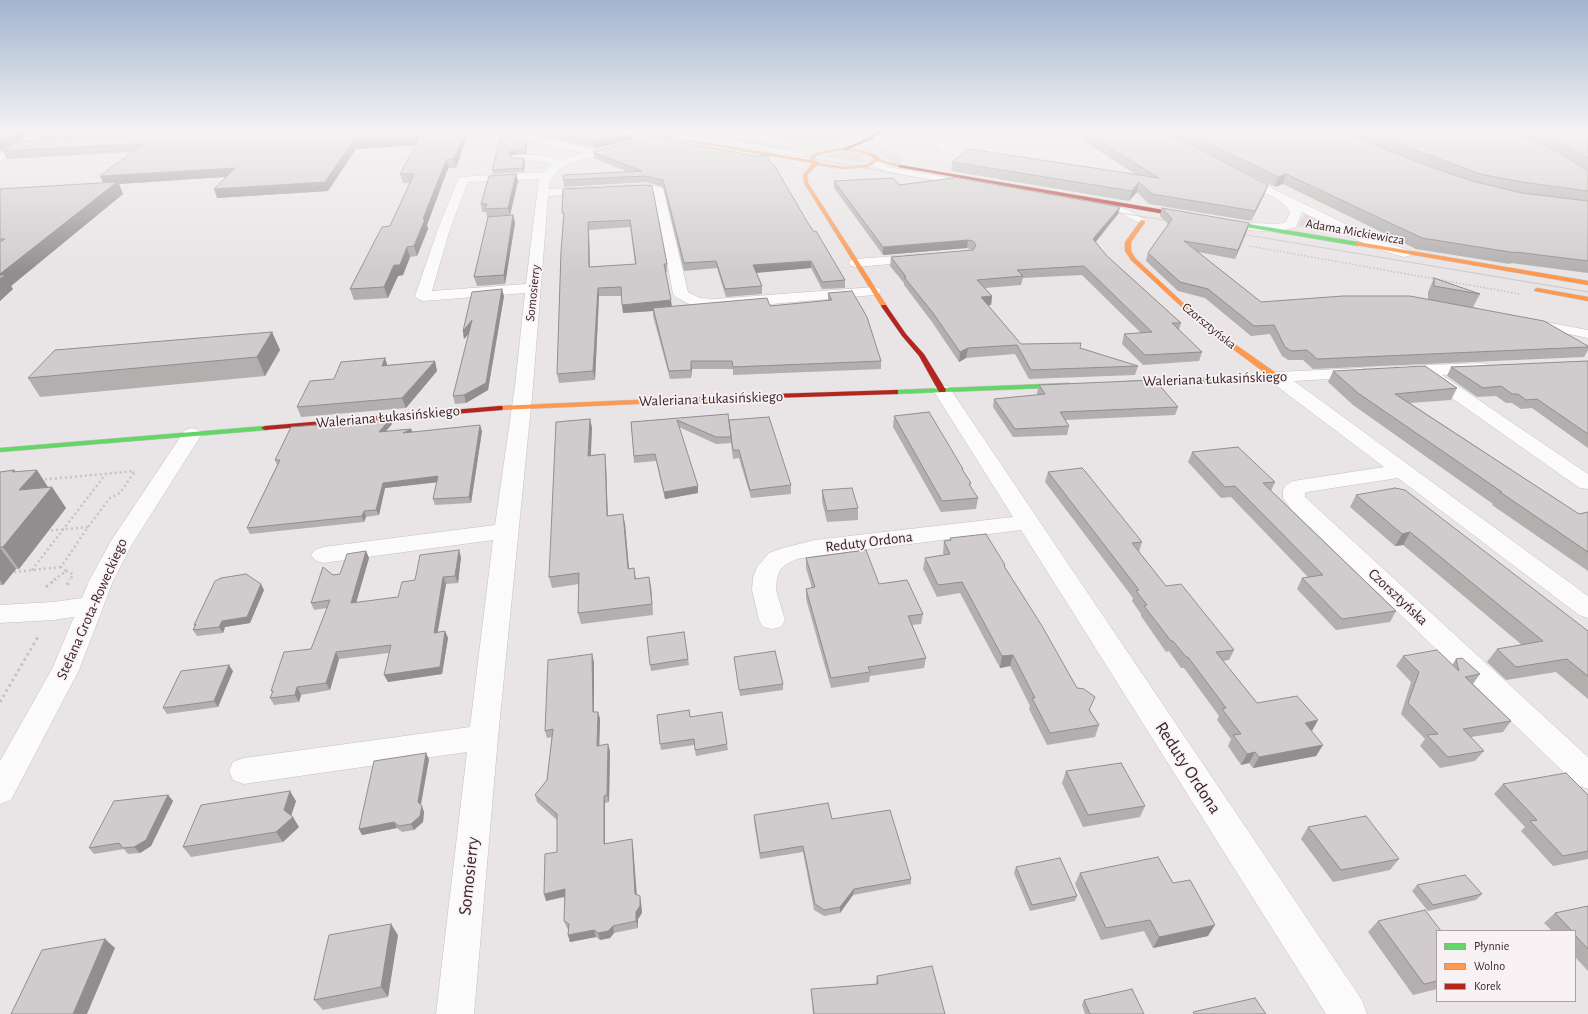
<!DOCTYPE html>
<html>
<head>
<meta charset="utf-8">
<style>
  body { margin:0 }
  #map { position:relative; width:1588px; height:1014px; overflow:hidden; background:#e9e4e5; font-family:"Alegreya Sans",sans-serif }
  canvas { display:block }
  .legend { position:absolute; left:1436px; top:930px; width:140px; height:72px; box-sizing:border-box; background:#f8f2f4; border:1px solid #ac9fa2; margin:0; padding:5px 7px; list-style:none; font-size:12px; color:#3b2326 }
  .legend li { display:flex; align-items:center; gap:8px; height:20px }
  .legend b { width:20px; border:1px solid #ac9fa2 }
</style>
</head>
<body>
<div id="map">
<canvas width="1588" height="1014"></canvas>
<ul class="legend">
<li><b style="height:5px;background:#63d668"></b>Płynnie</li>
<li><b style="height:5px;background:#ff974d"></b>Wolno</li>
<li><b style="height:5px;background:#b3261e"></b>Korek</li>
</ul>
</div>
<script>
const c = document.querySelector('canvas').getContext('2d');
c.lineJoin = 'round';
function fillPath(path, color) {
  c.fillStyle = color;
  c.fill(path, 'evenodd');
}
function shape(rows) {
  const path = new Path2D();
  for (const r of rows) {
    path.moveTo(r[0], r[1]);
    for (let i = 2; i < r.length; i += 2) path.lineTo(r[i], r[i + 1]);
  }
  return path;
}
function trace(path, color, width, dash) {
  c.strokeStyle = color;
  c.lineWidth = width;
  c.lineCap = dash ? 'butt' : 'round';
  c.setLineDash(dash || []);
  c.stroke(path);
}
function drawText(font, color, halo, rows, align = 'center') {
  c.font = font + ' "Alegreya Sans",sans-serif';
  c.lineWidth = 3.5;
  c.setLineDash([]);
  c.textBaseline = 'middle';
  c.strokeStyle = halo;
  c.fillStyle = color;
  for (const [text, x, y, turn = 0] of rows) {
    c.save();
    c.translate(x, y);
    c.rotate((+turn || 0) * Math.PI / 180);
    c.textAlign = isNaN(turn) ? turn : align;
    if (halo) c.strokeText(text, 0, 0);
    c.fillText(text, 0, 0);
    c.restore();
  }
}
fillPath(shape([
  [731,131,858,131,861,134,838,142,800,143],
  [709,132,712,133,794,147,789,150,704,135],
  [879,149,896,153,902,157,902,161,900,164,890,161,879,152],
  [850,152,862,155,866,160,861,163,824,156,835,153],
  [1305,213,1352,235,1298,226]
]), '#e1cdd8');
const lane = shape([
  [923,131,930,131,951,148,960,153,956,155,945,152,923,131],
  [647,132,689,134,802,154,817,160,813,162,800,158,689,138,650,136,647,136,647,132],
  [873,159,879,159,882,163,889,167,965,181,969,184,965,187,884,171,876,167,872,161,873,159],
  [1099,203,1126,209,1148,221,1146,223,1140,223,1120,213,1096,208,1095,206,1096,204,1099,203],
  [1535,320,1588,330,1588,338,1531,326,1529,324,1531,322,1535,320]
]);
const street = shape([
  [38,131,50,131,0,161,0,154,38,131],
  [470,131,496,131,535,136,596,150,637,140,664,131,678,131,676,133,645,144,570,163,558,170,550,180,549,189,646,184,663,188,688,292,700,298,715,299,874,287,879,288,881,291,879,294,874,295,715,309,691,305,676,297,673,294,654,192,646,190,548,196,533,386,498,737,474,1014,436,1014,467,752,244,784,233,780,229,771,233,762,244,758,470,727,493,540,323,563,315,560,311,555,315,550,323,547,495,525,515,386,525,293,423,301,418,299,415,296,438,229,459,177,545,172,553,164,539,161,512,160,511,158,512,156,516,155,539,155,561,160,583,153,535,142,475,134,470,131],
  [539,179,526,284,432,291,450,229,468,182,539,179],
  [1240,173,1381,241,1409,250,1411,253,1409,256,1404,257,1371,247,1302,212,1296,227,1278,232,1248,230,1247,227,1248,224,1253,223,1277,224,1286,222,1290,212,1286,206,1277,199,1236,178,1234,176,1240,173],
  [920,254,925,255,927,258,925,261,856,267,851,266,849,263,851,260,856,259,920,254],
  [1481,363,1487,364,1490,368,1487,372,1442,375,1588,474,1588,489,1580,488,1561,475,1425,379,1422,375,1401,376,1395,375,1392,371,1395,367,1401,366,1481,363],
  [1361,368,1367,369,1370,373,1367,377,1294,381,1588,596,1588,618,1579,615,1398,478,1307,492,1305,493,1305,497,1588,757,1588,789,1577,785,1292,510,1283,498,1283,490,1286,485,1293,481,1384,467,1270,381,1267,377,1270,373,1276,372,1361,368],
  [942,385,948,386,951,390,1362,1000,1367,1014,1326,1014,1021,530,815,556,797,559,785,565,780,570,777,578,776,590,785,620,781,627,772,629,763,627,759,620,752,590,753,578,757,567,769,553,783,548,815,540,1013,517,933,390,936,386,942,385],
  [192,428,199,430,202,434,131,546,113,581,79,670,11,800,0,804,0,761,52,669,74,617,53,620,0,623,0,605,53,602,82,598,89,581,111,541,185,430,192,428]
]);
const fast = shape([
  [1170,211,1358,242,1361,244,1358,246,1168,214,1167,213,1170,211],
  [1276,375,1280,377,1279,379,1127,385,1123,383,1127,381,1276,375],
  [1069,383,1073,385,1072,387,895,394,891,392,895,390,1069,383],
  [265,426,269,428,268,430,0,452,0,448,265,426]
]);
const slow = shape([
  [626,131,634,131,811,160,810,158,816,153,842,148,859,150,875,154,880,159,886,162,902,165,900,167,877,161,868,167,844,169,817,165,807,175,808,183,887,306,884,308,881,306,804,183,803,175,813,163,626,131],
  [842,150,859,152,871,156,874,159,873,161,867,165,844,167,821,164,814,159,817,155,842,150],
  [1141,220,1146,221,1131,242,1131,251,1135,258,1206,324,1279,375,1279,379,1273,379,1202,326,1131,260,1125,251,1125,242,1141,220],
  [1358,242,1588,281,1588,285,1356,245,1355,244,1358,242],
  [1537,288,1588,297,1588,301,1535,291,1534,290,1537,288],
  [772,394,775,394,775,398,499,410,495,408,499,406,772,394]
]);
const jam = shape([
  [877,131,881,131,872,139,846,150,843,149,870,137,877,131],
  [900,165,1170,211,1173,213,1170,215,898,167,900,165],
  [882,305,886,305,906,334,924,354,946,390,945,392,939,392,919,356,902,336,881,306,882,305],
  [895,390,898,390,898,394,772,398,768,396,772,394,895,390],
  [499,406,502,406,503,408,502,410,265,430,261,428,265,426,499,406]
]);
trace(lane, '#c5bfc1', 1);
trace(street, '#c5bfc1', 1);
trace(fast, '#c7c1c2', 1);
trace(slow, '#c7c1c2', 1);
trace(jam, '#c7c1c2', 1);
trace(shape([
  [896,137,909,148]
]), '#c9c1c2', 1, [1, 1.5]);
trace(shape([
  [1249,246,1520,294]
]), '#c9c1c2', 1.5, [1.5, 2]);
trace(shape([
  [40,480,135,471],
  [46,531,88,527],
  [32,570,105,475],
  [66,571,73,574,70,580],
  [14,572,61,567],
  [54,580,66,571,61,567,88,527,110,498,120,493,135,471]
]), '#c9c1c2', 2.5, [2, 3]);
trace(shape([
  [67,585,70,579],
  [46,587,56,579],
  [0,702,39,635]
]), '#c9c1c2', 3, [2.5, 3.5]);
fillPath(lane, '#fcfbfb');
fillPath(street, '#fcfbfb');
fillPath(fast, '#63d668');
fillPath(slow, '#ff974d');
fillPath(jam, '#b3261e');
trace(shape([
  [662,131,947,183],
  [1109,211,1176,222],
  [1235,233,1588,292]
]), '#cac7c7', 1);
fillPath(shape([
  [0,131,210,131,39,139,37,136,32,134,0,151],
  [227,131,469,131,456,168,449,168,447,171,427,225,428,229,417,256,410,257,403,275,398,276,388,298,354,300,350,289,390,226,410,183,403,183,400,174,416,145,356,149,328,191,217,198,225,177,119,184,123,194,11,286,13,289,0,301,0,189,103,183,131,152,7,159,3,151],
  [506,131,622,131,632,133,632,140,596,148,535,135],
  [1068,131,1588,131,1588,273,1511,263,1510,264,1416,249,1283,184,1275,187,1206,153,1268,185,1264,195,1251,221,1149,204,1137,192,1129,201,951,171,952,162,1135,174],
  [1375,145,1444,172,1428,166],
  [501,136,527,142,526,154,516,154,512,155,510,156,511,158,524,158,525,162,524,172,493,174,492,170],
  [593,152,808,223,845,280,845,288,822,289,811,268,756,273,762,286,762,294,726,297,717,268,684,271,663,187,646,182,564,187,563,180,628,172,594,158],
  [516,174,518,181,510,215,513,215,515,223,505,284,477,286,474,277,488,217,487,217,486,212,482,212,481,204],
  [953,177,1120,207,1118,214,1096,242,1106,255,1181,323,1179,330,1202,352,1199,361,1143,365,1122,344,1124,334,1141,333,1082,275,1023,278,1021,285,985,288,992,296,991,305,988,305,1021,344,1080,348,1138,366,1135,375,1029,379,1015,354,966,358,959,362,932,322,904,285,904,283,890,266,891,257,973,250,972,250,967,248,883,255,834,188,834,181,899,185,953,178],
  [645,185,667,264,667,272,665,272,672,307,770,306,828,301,828,293,881,361,881,369,733,375,733,369,692,369,691,378,670,379,653,316,653,311,623,313,622,296,599,296,595,380,559,383,557,374,563,220],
  [630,227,635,264,590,267,589,230],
  [1162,208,1247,231,1235,259,1198,252,1261,302,1428,299,1428,292,1434,278,1480,294,1473,307,1588,346,1588,350,1584,357,1313,369,1303,360,1288,360,1282,356,1270,334,1251,336,1205,298,1178,291,1146,261,1148,253,1168,224,1160,216],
  [504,296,488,390,466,403,455,404,453,396,469,334,464,339,463,331],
  [272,332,280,350,265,376,40,397,28,378],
  [385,358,387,365,435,361,437,371,406,408,301,417,297,407,334,379],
  [1588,361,1588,448,1532,408,1521,409,1512,403,1506,403,1496,396,1477,397,1447,376,1451,367],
  [1333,371,1457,388,1451,400,1410,403,1579,514,1588,512,1588,571,1492,505,1493,504,1353,405,1328,382],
  [1039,385,1178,407,1175,415,1065,420,1069,426,1067,435,1013,437,993,407,994,399,1038,395,1037,393],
  [728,414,729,424,791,485,791,494,751,498,739,458,733,459,731,443,716,444,679,427,698,486,698,493,665,499,656,461,634,463,631,422],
  [894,416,963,469,963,471,971,483,970,486,978,498,976,509,941,512,893,427],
  [590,419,592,428,591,455,605,454,606,464,608,516,625,524,629,569,634,568,636,578,651,587,653,615,581,624,578,613,579,584,552,588,549,577],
  [392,424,386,431,411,429,413,432,482,431,471,503,435,505,433,499,437,482,385,488,379,515,366,517,364,522,250,534,247,528,277,465,275,460],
  [1192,452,1275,482,1271,491,1396,611,1390,622,1336,630,1297,589,1302,578,1308,577,1231,497,1221,498,1188,462],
  [14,470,15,472,48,487,52,487,66,508,19,569,16,569,3,585,0,585,0,472],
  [1048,472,1142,542,1139,552,1166,586,1234,650,1229,660,1223,661,1257,703,1311,731,1323,745,1316,756,1253,768,1249,763,1241,765,1228,746,1231,739,1217,720,1219,716,1184,668,1181,668,1169,651,1166,652,1141,616,1141,614,1132,601,1133,598,1045,482],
  [822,490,858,508,858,520,827,522,822,501],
  [1356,495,1588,631,1588,699,1556,672,1506,680,1487,662,1497,649,1522,645,1403,545,1395,546,1350,507],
  [950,538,1005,567,1099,725,1095,737,1047,745,1029,709,1030,706,1010,666,1000,668,960,593,937,597,923,569,925,558,944,555,943,553,944,541,950,541],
  [366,551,369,558,356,603,398,597,415,580,461,557,458,583,446,584,438,632,445,631,448,638,442,674,388,682,389,653,339,659,330,690,301,695,299,702,274,705,270,698,311,649,327,608,314,610,311,603,333,575,340,574],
  [806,558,879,584,923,614,921,624,912,625,926,658,924,668,870,676,869,682,831,688,806,599,806,589,812,588,806,568],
  [264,590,250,623,225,627,223,633,197,636,193,630,195,627,194,625],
  [684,632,689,665,651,671,650,665],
  [1403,656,1452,665,1456,659,1480,674,1473,684,1511,721,1503,732,1471,737,1484,751,1475,761,1440,768,1420,746,1425,739,1401,714,1411,682,1396,666],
  [734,657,783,684,783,690,740,696],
  [594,662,594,712,598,712,600,719,599,746,610,751,609,802,605,803,605,843,633,846,637,894,641,903,642,913,638,919,638,928,614,933,610,938,600,940,596,937,570,942,568,935,568,929,567,928,564,921,565,897,546,901,557,852,557,820,537,802,535,795,547,780,552,737,547,738,545,731],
  [233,671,218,707,167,714,163,708],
  [690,717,727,744,728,750,696,756,694,745,661,750,660,744],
  [429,759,421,805,424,812,423,822,414,830,402,832,397,828,362,835,359,829],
  [1066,771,1145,806,1140,817,1083,827,1062,783],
  [1503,784,1588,795,1588,859,1553,866,1521,831,1525,827,1494,794],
  [168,795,173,801,151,846,140,853,128,854,124,849,94,854,89,848],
  [296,801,291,816,299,827,283,842,191,857,183,847],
  [754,815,832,819,911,879,911,884,853,895,840,913,824,916,814,910,803,852,760,859,754,821],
  [1308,827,1399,859,1390,870,1333,882,1301,839],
  [1016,867,1077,896,1075,901,1030,911,1014,873],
  [1080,873,1173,883,1208,936,1153,948,1144,931,1101,940,1075,884],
  [1417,885,1482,894,1476,900,1428,911,1412,891],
  [1588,906,1588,971,1575,957,1575,931,1552,931,1544,923,1555,913],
  [1378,921,1437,931,1437,989,1413,995,1368,932],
  [398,935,388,997,323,1010,314,1000],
  [877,976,945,1014,813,1014,811,989,876,984],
  [1084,1000,1144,1014,1085,1014,1082,1005]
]), '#b3afaf');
fillPath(shape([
  [19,131,31,131,32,134,0,151,0,141],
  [465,131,469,131,456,168,454,159],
  [632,133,632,140,596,148,595,141],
  [420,137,422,145,356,149,328,191,217,198,214,189,353,141],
  [527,139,527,142,526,154,525,150],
  [515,150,516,154,512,155,510,157,509,154,511,151],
  [524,158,525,162,524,172,523,168],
  [447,160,449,168,447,171,427,225,428,229,417,256,414,246,423,219,445,163],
  [235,168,238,176,119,184,123,194,11,286,13,289,0,301,0,274,104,185,100,176],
  [516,174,518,181,510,215,508,208],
  [1286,174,1283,184,1275,187,1278,177],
  [1139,182,1137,192,1129,201,1132,191],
  [1268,185,1264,195,1251,221,1255,211],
  [1120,207,1118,214,1091,247,1093,239],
  [513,215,515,223,505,284,504,275],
  [588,222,589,230,590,275,589,267],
  [1249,223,1247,231,1235,259,1238,250],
  [968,240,967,248,883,255,883,247],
  [407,247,410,257,403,275,398,276,388,298,384,287,394,265],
  [811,261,811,268,753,273,753,265],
  [598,288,599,296,595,380,593,371],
  [502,289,504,296,488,390,466,403,464,395],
  [992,296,991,305,980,306,981,297],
  [671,300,672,309,653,308,653,311,623,313,622,305],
  [472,320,474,327,464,339,463,331],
  [272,332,280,350,265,376,257,357],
  [968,348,966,358,959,362,960,352],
  [385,358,388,367,382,366],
  [435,361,437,371,406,408,402,398],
  [691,361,692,369,691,378],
  [390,419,392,424,381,437,379,432],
  [590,419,592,428,590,466,588,456],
  [480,425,482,431,471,503,469,497],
  [411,429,413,434,403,433],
  [605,454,606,464,608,526,607,516],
  [14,470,24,485,37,470,50,490,52,487,66,508,19,569,3,547,19,490,12,472],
  [438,476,440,482,385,488,379,515,376,510,383,483],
  [698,486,698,493,665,499,664,492],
  [364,511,366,517,364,522,362,516],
  [623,514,625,524,630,580,628,569],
  [1410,532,1403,545,1395,546,1402,534],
  [0,548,16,569,3,585,0,580],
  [459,550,461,557,458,583,455,576],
  [366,551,369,558,354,610,351,603],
  [443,577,446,584,436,640,434,633],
  [649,577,651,587,653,615,652,604],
  [261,584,264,590,250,623,225,627,223,633,219,627,222,621],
  [445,631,448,638,442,674,388,682,384,675],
  [336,652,339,659,330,690,326,683],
  [592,654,594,662,594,720,593,712],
  [1013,655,1010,666,1000,668,1002,656],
  [229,665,233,671,218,707,214,701],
  [297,687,301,695,299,702,295,695],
  [598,712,600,719,599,753,597,746],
  [1318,720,1312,731,1305,723],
  [608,744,610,751,609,802,607,795],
  [1323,745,1316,756,1253,768,1259,757],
  [1255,752,1249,763,1241,765,1247,754],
  [426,753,429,759,420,808,418,802],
  [290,791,296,801,290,819,293,817,299,827,283,842,276,832],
  [168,795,173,801,151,846,140,853,134,847],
  [604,796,605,803,605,851,604,844],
  [422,806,424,812,423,822,414,830,411,824],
  [394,822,397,828,362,835,359,829],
  [632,839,633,846,637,901,635,894],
  [565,889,567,896,546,901,544,894],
  [854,889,853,895,840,913,840,907],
  [640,896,641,903,642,913,638,919,638,928,636,921,636,912],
  [391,924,398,935,388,997,381,987],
  [1215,925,1208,936,1153,948,1159,937],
  [613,926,614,933,610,938,600,940,598,933],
  [594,930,596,937,570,942,568,935],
  [105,939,115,948,87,1014,73,1014]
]), '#928e8f');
const building = shape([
  [0,131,19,131,0,141,0,131],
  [227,131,465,131,454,159,447,160,445,163,423,219,425,219,414,246,407,247,400,265,394,265,384,287,350,289,382,227,390,226,414,174,400,174,420,137,353,141,325,182,214,189,235,168,100,176,143,144,3,151,20,141,227,131],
  [548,131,622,131,632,133,595,141,548,131],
  [1083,131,1165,131,1268,185,1255,211,1152,194,1139,182,1132,191,952,162,969,149,1159,178,1083,131],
  [1183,131,1340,131,1428,166,1472,181,1522,193,1588,201,1588,261,1516,252,1516,253,1422,238,1286,174,1278,177,1183,131],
  [1365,131,1511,131,1558,152,1588,171,1588,191,1522,182,1480,174,1365,131],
  [1534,131,1588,131,1588,158,1567,145,1534,131],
  [501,136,527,139,525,150,515,150,511,151,509,154,511,158,524,158,523,168,492,170,501,136],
  [652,137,755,156,766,155,773,165,774,165,808,223,814,232,816,231,845,280,822,282,811,261,753,265,762,286,725,289,716,261,684,263,663,180,645,176,563,180,564,175,642,171,593,152,652,137],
  [516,174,508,208,485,209,487,204,481,204,489,176,516,174],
  [953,177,1120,207,1093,239,1106,255,1181,323,1172,323,1202,352,1145,355,1124,334,1152,332,1084,266,1017,270,1023,276,977,280,992,296,981,297,1021,344,1081,343,1080,348,1138,366,1031,370,1017,345,968,348,960,352,933,313,904,277,906,277,891,257,973,250,976,245,973,241,968,240,883,247,834,181,893,178,899,185,954,178,953,177],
  [117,182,0,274,0,242,5,239,0,239,0,189,117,182],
  [645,185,652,186,667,264,664,264,671,300,622,305,621,287,598,288,593,371,557,374,561,251,564,213,562,213,563,189,645,185],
  [630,220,636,264,589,267,588,222,630,220],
  [1162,208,1249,223,1238,250,1184,241,1261,302,1343,296,1410,296,1544,321,1588,346,1588,347,1317,359,1307,350,1291,351,1285,347,1274,325,1254,326,1208,289,1180,282,1148,253,1172,219,1162,208],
  [513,215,504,275,474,277,488,217,513,215],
  [0,275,5,275,0,279,0,275],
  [1434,278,1480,294,1434,286,1434,278],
  [502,289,486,383,464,395,453,396,472,320,463,331,472,292,502,289],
  [852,291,867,317,881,361,733,367,732,361,691,361,691,370,669,371,653,308,767,298,770,306,832,300,828,293,852,291],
  [272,332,257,357,28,378,55,350,272,332],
  [385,358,382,366,435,361,402,398,297,407,310,381,334,379,341,362,385,358],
  [1588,361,1588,434,1537,399,1526,400,1518,394,1512,394,1501,386,1483,388,1451,367,1588,361],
  [1425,366,1457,388,1395,394,1579,514,1588,512,1588,552,1500,492,1502,492,1358,393,1333,371,1425,366],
  [1155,380,1178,407,1060,412,1069,426,1015,429,994,399,1045,394,1039,385,1155,380],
  [929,412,963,469,962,469,971,483,969,484,978,498,942,501,894,416,929,412],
  [728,414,731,437,716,437,677,420,698,486,664,492,655,454,634,456,631,422,728,414],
  [769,417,791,485,750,490,739,450,733,450,729,420,769,417],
  [390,419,379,432,411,429,403,433,480,425,469,497,433,499,438,476,383,483,376,510,364,511,362,516,247,528,280,460,275,460,291,427,390,419],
  [590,419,588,456,605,454,607,516,623,514,628,569,634,568,635,579,649,577,652,604,578,613,579,573,549,577,556,422,590,419],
  [1238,447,1275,482,1263,483,1396,611,1342,619,1302,578,1323,575,1235,486,1225,487,1192,452,1238,447],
  [1082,468,1085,471,1142,542,1132,543,1166,586,1181,584,1234,650,1216,652,1257,703,1297,696,1318,720,1305,723,1323,745,1259,757,1255,752,1247,754,1233,735,1241,734,1222,709,1226,708,1188,657,1186,657,1173,641,1171,641,1144,606,1147,605,1136,591,1139,590,1048,472,1082,468],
  [14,470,12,472,37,470,19,490,52,487,3,547,0,547,0,472,14,470],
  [852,488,858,508,827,511,822,490,852,488],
  [1395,488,1405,490,1588,631,1588,676,1567,659,1516,667,1497,649,1543,641,1410,532,1402,534,1356,495,1395,488],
  [986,534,1005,565,1004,566,1042,626,1077,688,1084,689,1095,697,1089,710,1099,725,1050,733,1032,698,1035,698,1013,655,1002,656,962,582,938,585,925,558,950,554,944,541,951,540,950,538,986,534],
  [459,550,455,576,443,577,434,633,445,631,440,667,384,675,391,645,336,652,326,683,297,687,295,695,270,698,273,691,271,691,284,652,311,649,330,600,311,603,323,567,333,575,340,574,347,554,366,551,351,603,398,597,402,582,415,580,420,555,459,550],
  [866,550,879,584,907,580,923,614,908,616,926,658,868,667,870,672,831,678,806,589,815,587,806,558,866,550],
  [246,574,261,584,247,617,222,621,219,627,193,630,196,624,194,625,215,581,221,578,246,574],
  [684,632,688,659,650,665,647,637,684,632],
  [1437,650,1459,671,1456,659,1462,658,1480,674,1465,677,1511,721,1463,729,1484,751,1448,757,1427,735,1438,734,1408,703,1419,672,1403,656,1437,650],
  [775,651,783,684,739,690,734,657,775,651],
  [592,654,593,712,598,712,597,746,608,744,607,795,604,796,604,844,632,839,635,894,640,896,640,906,636,912,636,921,613,926,608,931,598,933,594,930,568,935,569,924,564,921,565,889,544,894,545,854,557,852,557,814,535,795,547,780,553,729,545,731,548,660,592,654],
  [229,665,214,701,163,708,181,671,229,665],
  [689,710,690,717,722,712,727,744,695,750,694,739,660,744,657,715,689,710],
  [426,753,418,802,422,806,420,816,411,824,399,826,394,822,359,829,374,761,426,753],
  [1121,763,1145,806,1088,815,1066,771,1121,763],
  [1566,773,1588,795,1588,851,1563,856,1530,821,1537,820,1503,784,1566,773],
  [290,791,284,810,293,817,276,832,183,847,201,805,290,791],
  [168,795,146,840,134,847,123,848,119,843,89,848,114,801,168,795],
  [828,803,832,819,890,810,911,879,854,889,840,907,824,910,815,904,803,846,760,853,754,815,828,803],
  [1366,816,1399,859,1341,870,1308,827,1366,816],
  [1158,857,1173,883,1190,880,1215,925,1159,937,1150,920,1106,928,1080,873,1158,857],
  [1060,858,1077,896,1032,905,1016,867,1060,858],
  [1465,875,1482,894,1433,905,1417,885,1465,875],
  [1588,906,1588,949,1575,935,1575,931,1572,931,1555,913,1588,906],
  [1425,910,1441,931,1437,931,1437,981,1424,984,1378,921,1425,910],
  [391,924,381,987,314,1000,329,935,391,924],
  [105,939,73,1014,11,1014,42,950,105,939],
  [932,966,945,1014,814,1014,811,989,878,984,877,976,932,966],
  [1132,989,1144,1014,1090,1014,1084,1000,1132,989],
  [1255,998,1266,1014,1194,1014,1193,1012,1255,998]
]);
fillPath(building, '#d0cbcc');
trace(building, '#928e8f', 1);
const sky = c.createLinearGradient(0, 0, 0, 273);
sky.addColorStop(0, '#a1b4ce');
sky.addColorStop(0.48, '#f5f3f3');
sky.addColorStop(1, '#f5f3f300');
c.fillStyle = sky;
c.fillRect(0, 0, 1588, 273);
drawText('13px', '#3b2326', '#f8f2f4', [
  ["Adama Mickiewicza",1355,232,10],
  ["Somosierry",533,293,-84],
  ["Czorsztyńska",1209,326,39]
]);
drawText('15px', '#3b2326', '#f8f2f4', [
  ["Waleriana Łukasińskiego",1215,379,-2],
  ["Waleriana Łukasińskiego",711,399,-2],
  ["Waleriana Łukasińskiego",388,417,-5],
  ["Reduty Ordona",869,542,-7],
  ["Czorsztyńska",1398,597,43],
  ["Stefana Grota-Roweckiego",92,609,-66]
]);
drawText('18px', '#3b2326', '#f8f2f4', [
  ["Reduty Ordona",1188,768,57],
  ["Somosierry",469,876,-84]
]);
</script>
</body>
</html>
